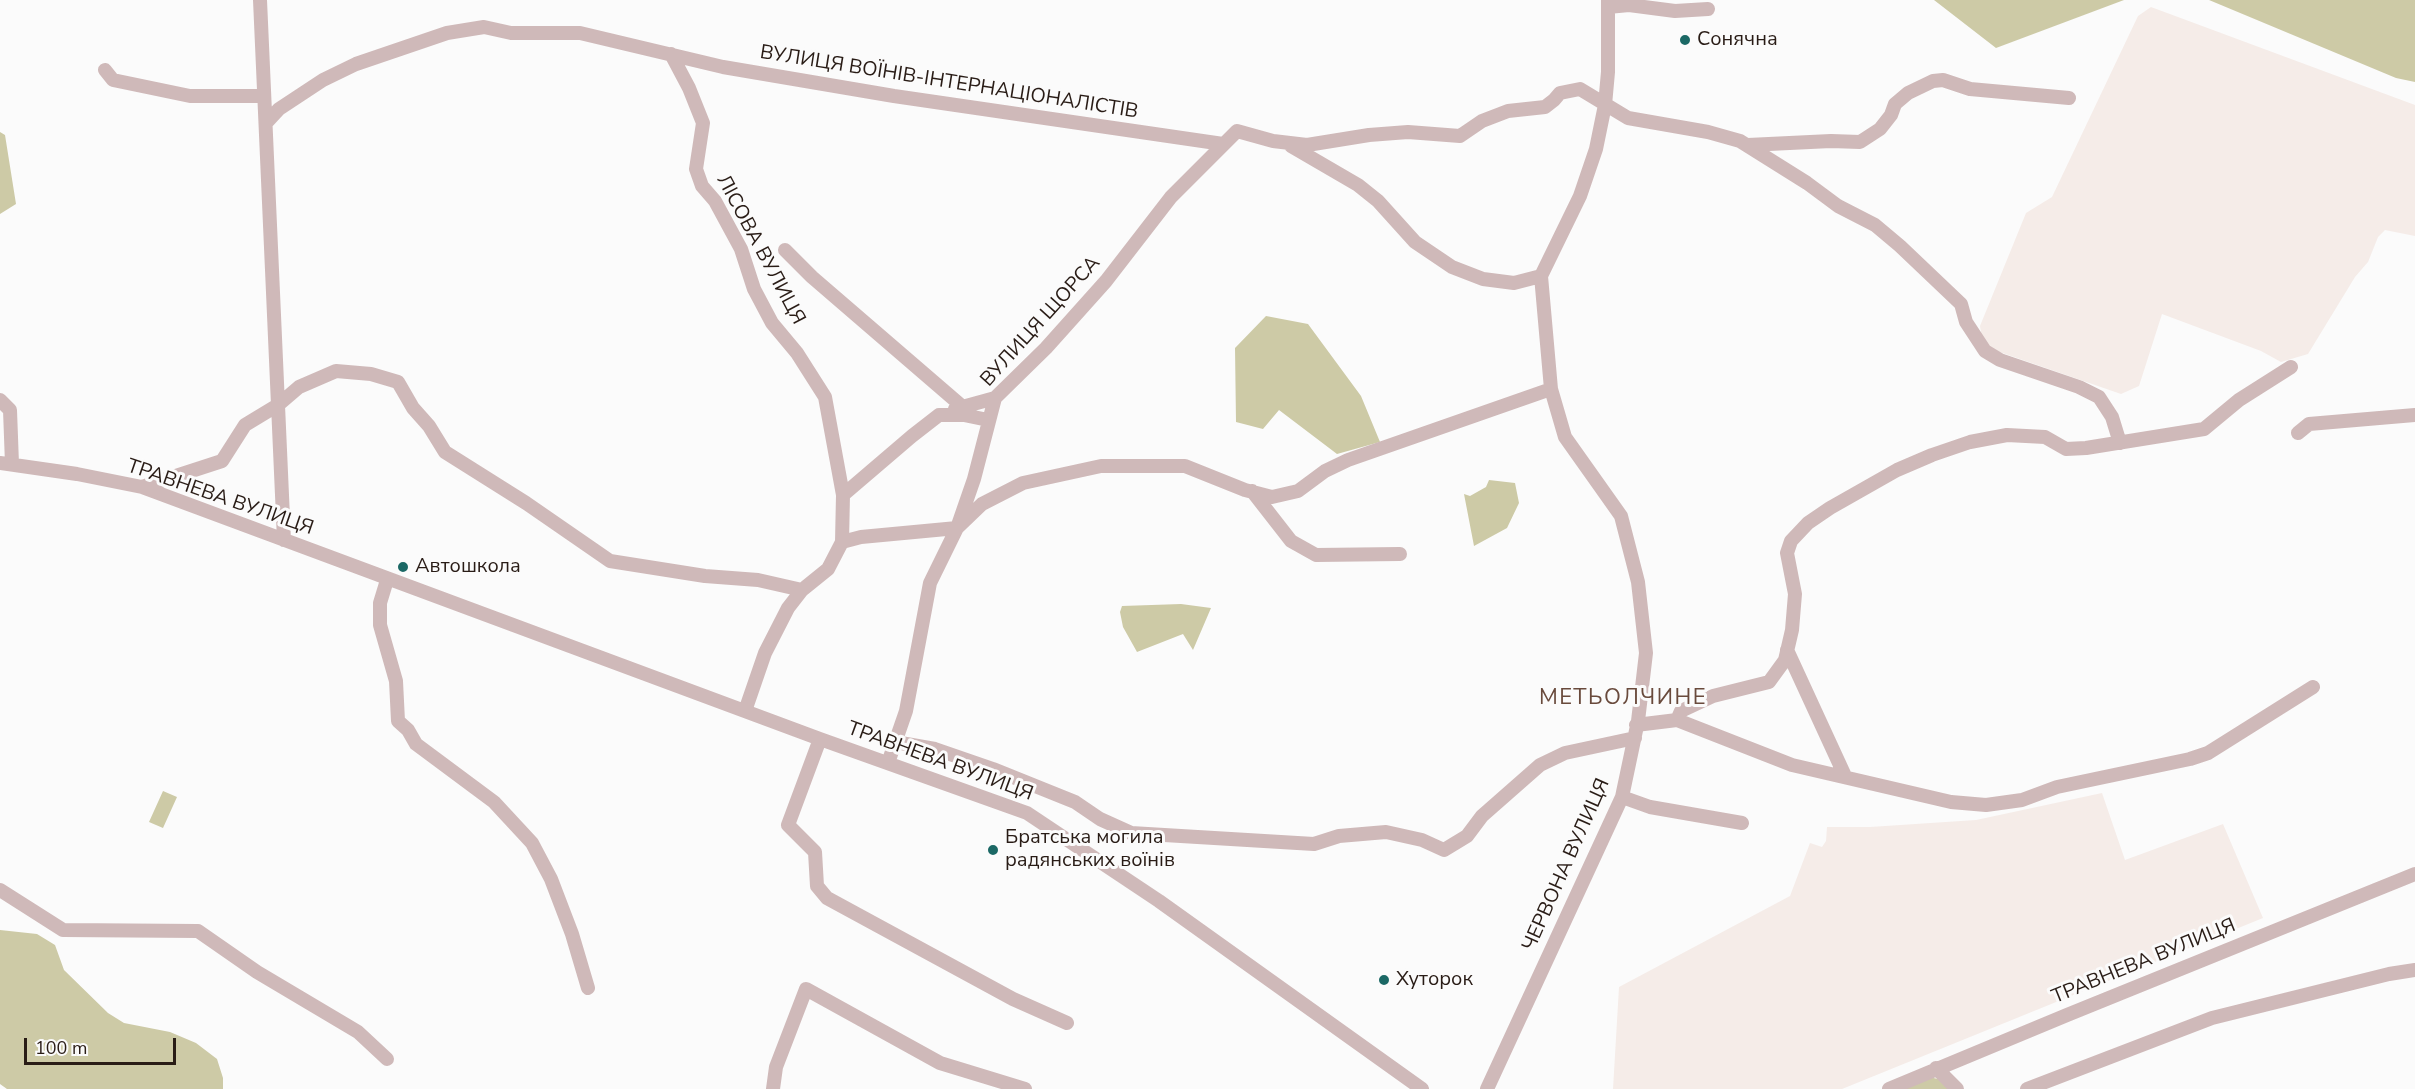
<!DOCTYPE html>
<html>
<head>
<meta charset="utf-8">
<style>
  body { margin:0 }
  #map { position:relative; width:2415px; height:1089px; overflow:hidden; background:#fbfbfb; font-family:"Nunito Sans",sans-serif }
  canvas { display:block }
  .scale { position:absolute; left:24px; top:1038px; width:152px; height:27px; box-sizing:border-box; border:3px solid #291c16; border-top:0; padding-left:8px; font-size:18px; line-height:21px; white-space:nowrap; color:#291c16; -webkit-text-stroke:4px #fbfbfb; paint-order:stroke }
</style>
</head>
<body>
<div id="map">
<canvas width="2415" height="1089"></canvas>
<div class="scale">100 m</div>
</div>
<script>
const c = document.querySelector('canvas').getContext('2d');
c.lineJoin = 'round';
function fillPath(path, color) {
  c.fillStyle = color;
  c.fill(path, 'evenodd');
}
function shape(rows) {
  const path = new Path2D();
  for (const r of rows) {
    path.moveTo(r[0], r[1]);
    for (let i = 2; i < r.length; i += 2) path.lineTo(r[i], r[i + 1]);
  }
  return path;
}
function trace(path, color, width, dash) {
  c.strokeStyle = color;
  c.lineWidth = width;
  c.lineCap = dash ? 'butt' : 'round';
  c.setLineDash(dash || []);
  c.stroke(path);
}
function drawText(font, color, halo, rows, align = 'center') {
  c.font = font + ' "Nunito Sans",sans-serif';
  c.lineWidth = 6;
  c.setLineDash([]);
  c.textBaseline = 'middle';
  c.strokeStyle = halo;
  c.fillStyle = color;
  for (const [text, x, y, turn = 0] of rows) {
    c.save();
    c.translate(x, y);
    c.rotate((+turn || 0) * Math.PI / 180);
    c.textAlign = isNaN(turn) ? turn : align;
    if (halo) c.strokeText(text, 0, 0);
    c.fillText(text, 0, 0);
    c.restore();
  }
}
fillPath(shape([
  [2151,7,2415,105,2415,236,2385,230,2378,237,2368,262,2355,277,2308,354,2281,362,2261,351,2162,314,2139,386,2121,394,1991,349,1982,338,1980,326,2026,213,2052,197,2138,16],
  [2102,793,2125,860,2223,824,2263,918,1842,1089,1613,1089,1619,987,1790,896,1810,843,1822,847,1826,841,1827,827,1870,827,1976,820]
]), '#f5ece8');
fillPath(shape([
  [1934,0,2124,0,1996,48],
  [2209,0,2415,0,2415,82,2396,78],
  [0,132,5,135,16,204,0,214],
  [1266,316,1308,324,1361,396,1380,442,1337,454,1279,410,1263,429,1236,422,1235,348],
  [1489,480,1515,483,1519,503,1507,528,1474,546,1464,494,1470,496,1486,487],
  [1181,604,1211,608,1193,650,1183,634,1137,652,1123,627,1120,612,1122,606],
  [163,791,177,797,163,828,149,822],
  [0,930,37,934,55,945,64,970,108,1013,124,1023,170,1032,196,1043,217,1059,223,1078,223,1089,7,1089,0,1084],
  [1925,1076,1938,1079,1949,1089,1897,1089]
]), '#cdcaa6');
trace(shape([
  [260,0,284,540],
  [1608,7,1629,5,1675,11,1708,9],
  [671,54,689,88,703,123,696,169,702,186,715,201,741,249,754,289,772,323,797,353,825,397,843,495],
  [105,70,113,80,190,96,264,96],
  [266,123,279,109,323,80,356,64,447,33,484,27,511,33,580,33,723,67,894,96,1223,144],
  [1748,145,1831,141,1860,142,1880,129,1891,115,1895,104,1908,93,1933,81,1943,80,1970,89,2069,98],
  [1291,146,1358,185,1378,201,1415,242,1452,267,1483,279,1514,283,1541,276],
  [785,250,812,277,964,408],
  [0,400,10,410,12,464],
  [955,409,995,398],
  [2298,433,2309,424,2415,415],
  [0,463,77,474,142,487,820,739,1027,813,1159,901,1422,1089],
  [142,487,222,461,245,425,278,405,299,387,336,371,371,374,398,382,413,408,429,426,445,452,526,503,610,561,705,576,758,580,802,590],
  [1252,491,1291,541,1316,555,1400,554],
  [842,542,843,495,912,436,939,415,964,415,988,420],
  [387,580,380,603,380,625,396,681,398,721,408,730,416,744,494,802,532,843,551,879,572,934,588,988],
  [1787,650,1845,776],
  [745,711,765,653,788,608,802,590,828,569,842,542,861,537,957,528,982,504,1023,483,1101,466,1185,466,1245,490,1272,497,1298,491,1325,471,1348,460,1551,389],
  [1677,720,1792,765,1951,802,1986,805,2022,800,2057,787,2190,759,2208,753,2313,687],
  [1636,725,1677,720,1681,711,1713,696,1769,682,1785,660,1792,630,1795,594,1787,553,1791,541,1808,523,1830,508,1897,470,1932,455,1970,442,2007,435,2045,437,2066,449,2086,448,2204,429,2239,400,2291,367],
  [820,739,788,825,815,852,817,886,827,898,1013,999,1067,1023],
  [895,742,935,749,993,769,1075,802,1100,819,1131,833,1314,844,1339,836,1386,832,1422,840,1444,850,1467,836,1482,816,1540,765,1565,753,1635,738],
  [888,763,906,711,930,583,957,528,974,479,995,398,1046,348,1106,281,1171,197,1237,131,1273,141,1307,145,1369,135,1408,132,1460,136,1482,121,1508,111,1545,107,1554,100,1560,93,1580,89,1628,118,1708,132,1740,141,1807,183,1838,206,1875,225,1900,246,1961,304,1966,322,1985,351,2000,360,2079,387,2099,397,2112,417,2120,443],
  [1622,797,1650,807,1742,823],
  [0,890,63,930,198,931,257,972,358,1032,387,1059],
  [1936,1068,1957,1089],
  [773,1089,776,1067,806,989,940,1063,1025,1089],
  [1487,1089,1622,797,1638,721,1646,653,1638,582,1621,516,1565,437,1551,389,1541,276,1580,196,1596,149,1605,105,1608,72,1608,0],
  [1889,1089,2067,1015,2415,874],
  [2027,1089,2212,1018,2389,974,2415,970]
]), '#cfb9b9', 14);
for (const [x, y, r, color] of [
  [1685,40,6,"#1b6865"],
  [403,567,6,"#1b6865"],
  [993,850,6,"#1b6865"],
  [1384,980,6,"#1b6865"]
]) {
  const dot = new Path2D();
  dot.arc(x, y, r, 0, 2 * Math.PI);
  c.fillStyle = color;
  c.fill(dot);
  trace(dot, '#fbfbfb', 2);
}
drawText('20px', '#291c16', '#fbfbfb', [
  ["Сонячна",1697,40],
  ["Автошкола",415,567],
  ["Братська могила",1005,838],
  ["радянських воїнів",1005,861],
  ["Хуторок",1396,980]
], 'left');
drawText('20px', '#291c16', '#fbfbfb', [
  ["ВУЛИЦЯ ВОЇНІВ-ІНТЕРНАЦІОНАЛІСТІВ",949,83,9],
  ["ЛІСОВА ВУЛИЦЯ",760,250,62],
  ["ВУЛИЦЯ ЩОРСА",1041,322,-48],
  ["ТРАВНЕВА ВУЛИЦЯ",220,498,19],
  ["ТРАВНЕВА ВУЛИЦЯ",940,762,20],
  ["ЧЕРВОНА ВУЛИЦЯ",1567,865,-66],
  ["ТРАВНЕВА ВУЛИЦЯ",2144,962,-22]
]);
c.letterSpacing = '1.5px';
drawText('22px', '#694a3c', '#fbfbfb', [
  ["МЕТЬОЛЧИНЕ",1623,699]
]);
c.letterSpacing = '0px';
</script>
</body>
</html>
